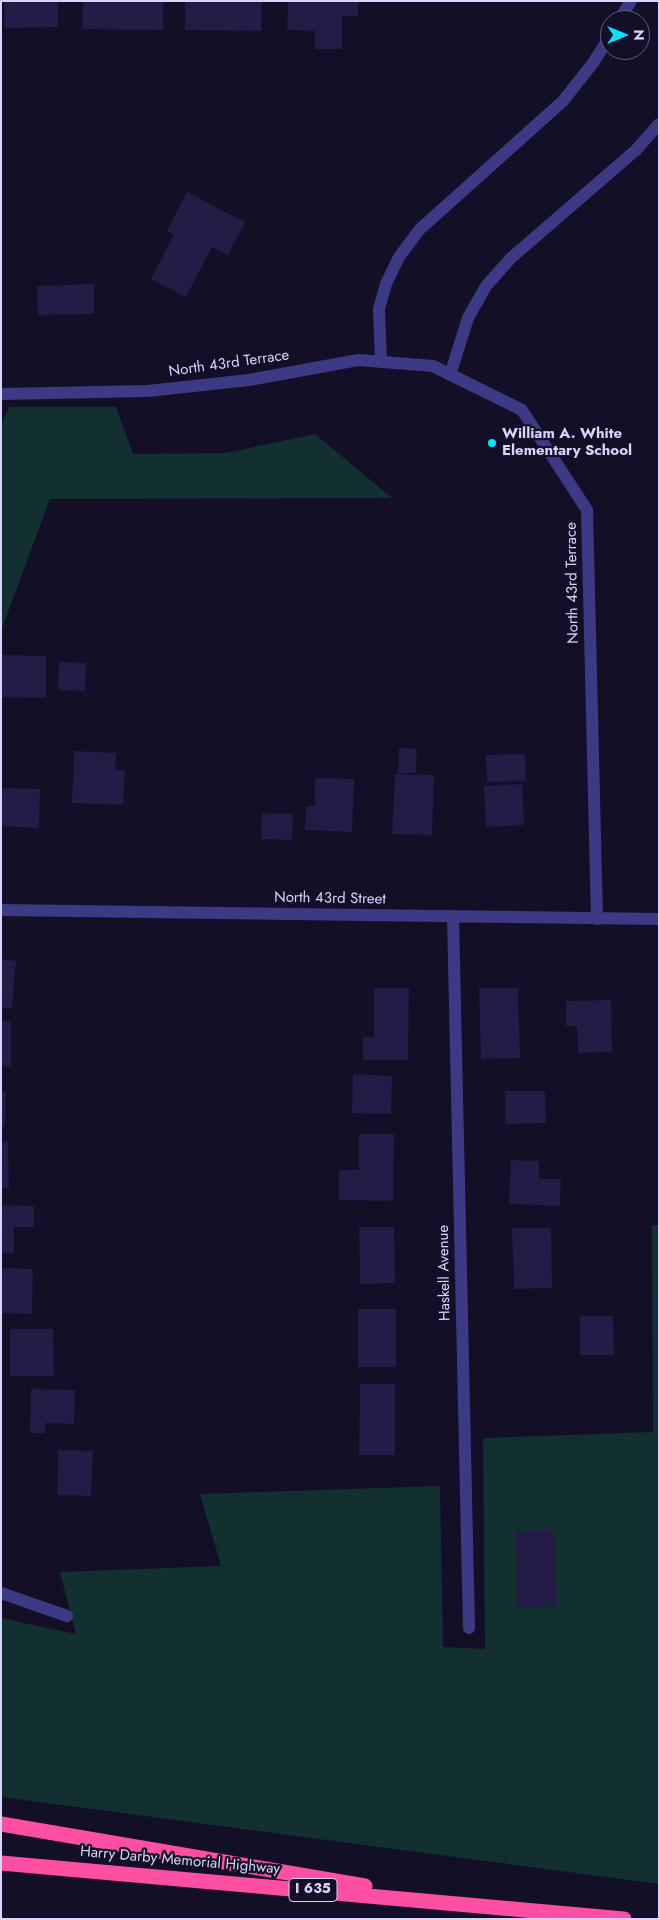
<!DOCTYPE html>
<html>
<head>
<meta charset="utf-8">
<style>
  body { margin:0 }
  #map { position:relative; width:660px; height:1920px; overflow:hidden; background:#130f26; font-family:Jost,sans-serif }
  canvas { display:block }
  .frame { position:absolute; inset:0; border:2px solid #d9d4ff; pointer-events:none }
  .north { position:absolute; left:600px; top:10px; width:50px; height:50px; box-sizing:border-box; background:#130f26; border:1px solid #625e7d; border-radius:50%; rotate:90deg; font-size:14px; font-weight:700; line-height:20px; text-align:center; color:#d9d4ff }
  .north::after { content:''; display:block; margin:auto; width:18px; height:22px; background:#00e5ff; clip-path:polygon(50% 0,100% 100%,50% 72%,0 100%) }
</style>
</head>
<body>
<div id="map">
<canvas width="660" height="1920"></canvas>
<div class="frame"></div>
<div class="north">N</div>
</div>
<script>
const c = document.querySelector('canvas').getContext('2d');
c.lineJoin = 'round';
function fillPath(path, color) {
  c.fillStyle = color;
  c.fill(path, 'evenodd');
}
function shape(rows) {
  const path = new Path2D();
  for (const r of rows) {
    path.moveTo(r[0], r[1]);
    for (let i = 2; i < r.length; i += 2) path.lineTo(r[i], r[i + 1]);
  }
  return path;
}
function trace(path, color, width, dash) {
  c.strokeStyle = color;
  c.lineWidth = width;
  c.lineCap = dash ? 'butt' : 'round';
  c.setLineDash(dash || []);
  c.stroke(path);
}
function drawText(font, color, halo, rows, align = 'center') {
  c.font = font + ' Jost,sans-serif';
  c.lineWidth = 4.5;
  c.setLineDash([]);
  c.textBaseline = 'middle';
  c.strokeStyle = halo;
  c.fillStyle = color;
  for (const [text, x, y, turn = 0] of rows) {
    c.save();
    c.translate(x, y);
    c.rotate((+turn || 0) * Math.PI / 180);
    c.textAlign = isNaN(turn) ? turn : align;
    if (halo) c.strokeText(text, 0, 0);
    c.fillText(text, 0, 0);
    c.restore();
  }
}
fillPath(shape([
  [9,407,116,407,133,454,226,453,315,434,392,498,50,499,1,631,1,426],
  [652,1225,659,1225,659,1884,1,1797,1,1618,76,1634,60,1572,221,1566,200,1494,440,1486,443,1647,485,1649,483,1438,653,1432]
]), '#12302f');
fillPath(shape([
  [4,1,58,1,58,27,5,28],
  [83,1,163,1,163,30,82,29],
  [185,1,262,1,261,31,185,30],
  [288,1,358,1,358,16,342,16,342,49,315,49,315,31,287,30],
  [187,192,245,222,228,255,212,247,186,297,151,279,174,235,167,231],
  [94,284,94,314,38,315,37,286],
  [1,655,46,656,46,698,1,697],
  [59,662,86,663,85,691,58,690],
  [399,748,417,749,416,773,398,773],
  [74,751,116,753,115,770,125,770,123,805,72,803],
  [525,754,526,781,487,782,486,755],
  [395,774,434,775,432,835,392,834],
  [315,778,354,779,352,832,305,830,306,806,315,806],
  [522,784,524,825,486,827,484,786],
  [1,788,40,789,39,828,1,826],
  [262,813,293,814,292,840,261,839],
  [1,959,16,961,12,1009,1,1007],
  [374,988,409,988,408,1060,363,1060,363,1037,374,1037],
  [479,988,518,988,520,1058,481,1059],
  [611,1000,612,1052,578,1053,577,1026,566,1026,566,1001],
  [1,1021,11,1021,11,1067,1,1066],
  [353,1074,392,1076,391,1114,352,1113],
  [505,1091,545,1091,546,1123,505,1124],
  [1,1092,6,1092,5,1127,1,1127],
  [359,1134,394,1134,393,1201,339,1200,339,1170,359,1170],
  [8,1141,9,1188,1,1188,1,1142],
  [511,1160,539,1161,539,1179,561,1179,560,1206,509,1204],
  [1,1205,34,1206,34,1227,14,1227,14,1253,1,1253],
  [359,1227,394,1227,395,1283,360,1284],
  [512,1228,551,1228,552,1288,514,1289],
  [1,1268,33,1269,32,1314,1,1313],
  [358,1309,396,1309,396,1367,358,1367],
  [580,1316,613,1316,614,1355,580,1355],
  [10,1329,53,1329,54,1376,10,1376],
  [360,1384,395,1384,395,1455,359,1455],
  [31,1389,75,1390,74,1424,45,1423,45,1433,30,1433],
  [58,1450,93,1451,91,1496,57,1495],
  [554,1530,557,1606,518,1607,516,1531]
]), '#241b47');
trace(shape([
  [619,20,631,1],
  [381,362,379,309,386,284,399,257,419,230,563,101,593,63,610,36],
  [450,375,468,318,486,286,511,258,636,150,659,124],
  [1,394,148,391,249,380,358,360,433,366,522,410,587,510,597,919],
  [1,910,659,919],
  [453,917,469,1628],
  [1,1593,67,1616]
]), '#3d3a85', 12);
trace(shape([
  [1,1824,365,1886],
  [1,1863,624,1919]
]), '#ff4fa3', 15);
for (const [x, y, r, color] of [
  [492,443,5,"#00e5ff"]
]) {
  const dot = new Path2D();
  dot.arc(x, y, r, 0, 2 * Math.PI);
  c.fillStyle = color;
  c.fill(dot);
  trace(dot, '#130f26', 2);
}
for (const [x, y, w] of [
  [313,1890,48]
]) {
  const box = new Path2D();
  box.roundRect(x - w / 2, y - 11.5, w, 23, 4);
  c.fillStyle = '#130f26';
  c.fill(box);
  trace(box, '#d9d4ff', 1);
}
drawText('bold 14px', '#d9d4ff', null, [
  ["I 635",313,1890]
]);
drawText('15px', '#d9d4ff', '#130f26', [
  ["North 43rd Terrace",229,364,-8],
  ["North 43rd Terrace",573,583,-91],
  ["North 43rd Street",330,899,1],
  ["Haskell Avenue",445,1273,-91],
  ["Harry Darby Memorial Highway",180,1861,5]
]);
drawText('bold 15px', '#d9d4ff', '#130f26', [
  ["William A. White",502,434],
  ["Elementary School",502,451]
], 'left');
</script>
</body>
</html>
